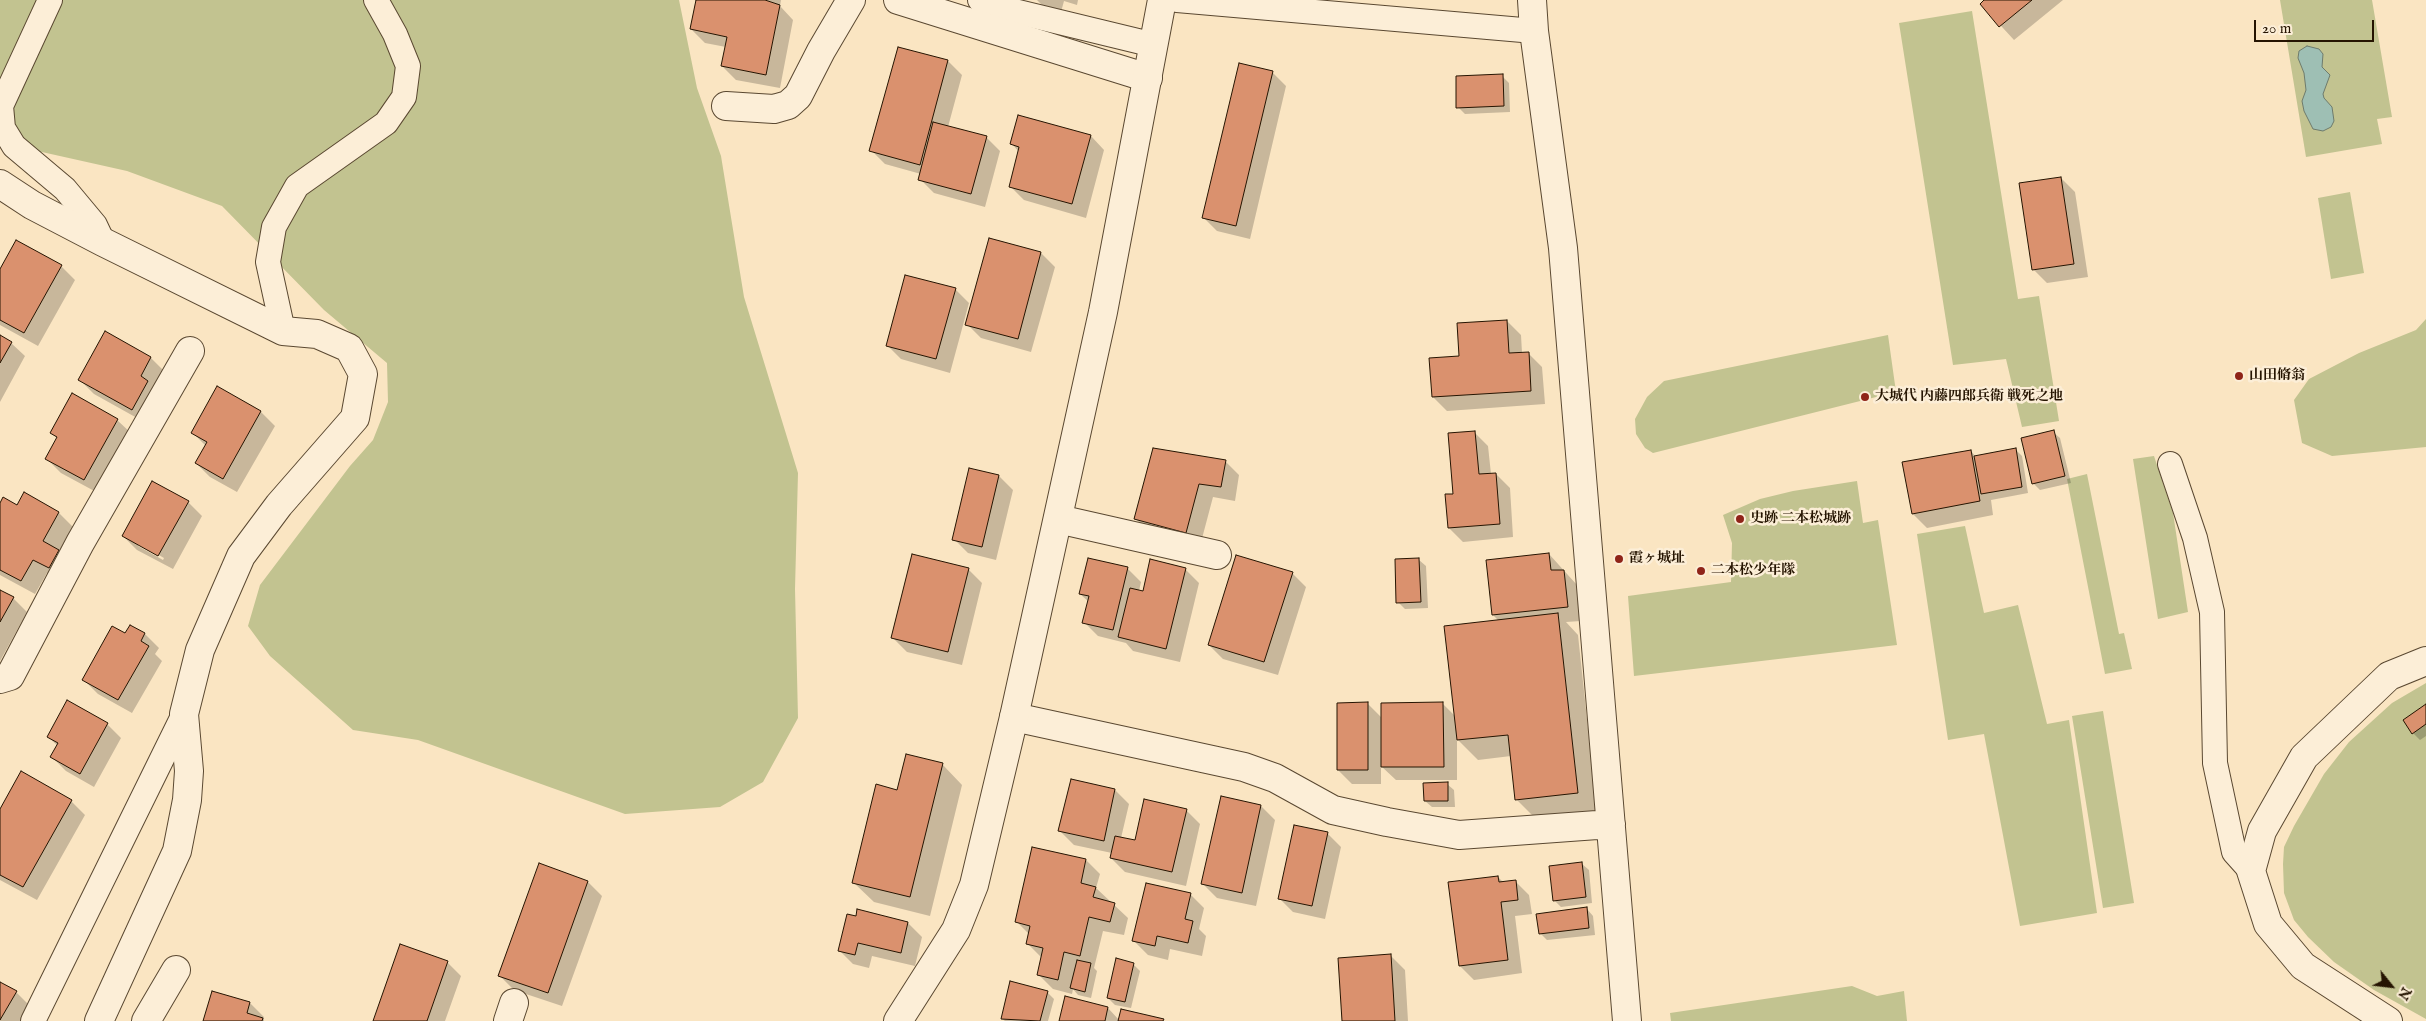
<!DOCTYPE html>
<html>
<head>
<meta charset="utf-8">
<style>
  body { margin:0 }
  #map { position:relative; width:2426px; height:1021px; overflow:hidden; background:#fae5c2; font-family:"IM FELL English",serif }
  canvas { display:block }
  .north { position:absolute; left:2366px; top:961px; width:50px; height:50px; -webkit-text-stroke:4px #fceed7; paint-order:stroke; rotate:119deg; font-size:14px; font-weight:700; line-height:20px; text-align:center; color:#251401 }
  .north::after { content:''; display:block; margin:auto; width:18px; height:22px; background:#251401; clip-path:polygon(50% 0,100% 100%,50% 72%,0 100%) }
  .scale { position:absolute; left:2254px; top:20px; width:120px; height:22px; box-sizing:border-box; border:2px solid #251401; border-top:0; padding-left:6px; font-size:15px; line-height:18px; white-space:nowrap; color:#251401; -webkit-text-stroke:4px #fceed7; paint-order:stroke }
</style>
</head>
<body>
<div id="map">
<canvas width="2426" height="1021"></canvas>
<div class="north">N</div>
<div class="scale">20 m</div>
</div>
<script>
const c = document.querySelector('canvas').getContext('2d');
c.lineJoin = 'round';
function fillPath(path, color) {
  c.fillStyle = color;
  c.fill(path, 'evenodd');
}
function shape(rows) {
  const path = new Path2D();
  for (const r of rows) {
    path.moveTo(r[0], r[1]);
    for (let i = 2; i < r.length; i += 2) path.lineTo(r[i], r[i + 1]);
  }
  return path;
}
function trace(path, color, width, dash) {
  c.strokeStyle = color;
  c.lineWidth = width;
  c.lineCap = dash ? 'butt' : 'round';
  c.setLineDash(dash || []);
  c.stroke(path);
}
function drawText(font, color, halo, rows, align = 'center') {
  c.font = font + ' "IM FELL English","Noto Serif JP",serif';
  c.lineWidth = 5;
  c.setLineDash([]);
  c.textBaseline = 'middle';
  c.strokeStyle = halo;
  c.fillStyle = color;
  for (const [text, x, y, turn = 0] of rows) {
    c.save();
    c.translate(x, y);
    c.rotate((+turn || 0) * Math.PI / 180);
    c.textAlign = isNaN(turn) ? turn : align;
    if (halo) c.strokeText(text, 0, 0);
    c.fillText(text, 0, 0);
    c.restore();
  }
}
fillPath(shape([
  [0,0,679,0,697,88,721,156,744,297,798,473,795,589,798,718,763,782,720,807,625,814,418,740,353,730,270,656,248,626,260,585,350,466,373,440,388,402,387,363,324,310,222,206,127,171,24,148,0,135],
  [2280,0,2372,0,2392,117,2377,119,2382,144,2306,157],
  [1972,11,2018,299,2039,296,2059,421,2022,427,2006,359,1953,365,1899,23],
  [2350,192,2364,273,2331,279,2318,198],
  [2426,319,2426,447,2332,456,2302,443,2294,400,2309,379,2359,353,2416,330],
  [1888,335,1896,392,1653,453,1645,448,1636,434,1635,419,1647,397,1664,381],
  [2154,456,2173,513,2188,612,2158,619,2133,459],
  [2087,474,2119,634,2124,633,2132,669,2105,674,2067,479],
  [1857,481,1863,523,1878,520,1897,645,1634,676,1628,596,1731,582,1732,543,1723,515,1760,499,1793,491],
  [1965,526,1984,613,2018,605,2047,724,2069,720,2097,913,2020,926,1984,734,1948,740,1917,534],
  [2426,683,2426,1019,2374,990,2334,962,2308,937,2294,920,2284,893,2283,864,2284,847,2294,826,2324,774,2349,742,2392,703],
  [2103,711,2134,903,2103,908,2072,716],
  [1852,986,1877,996,1904,991,1907,1021,1671,1021,1670,1013]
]), '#c2c390');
const water = shape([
  [2307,46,2319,49,2323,54,2322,67,2330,75,2323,94,2324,98,2332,107,2334,121,2331,127,2323,131,2313,129,2304,111,2302,101,2306,90,2304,73,2298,58,2299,51,2307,46]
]);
fillPath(water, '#9ebfb4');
trace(water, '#6e7b6c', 1);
fillPath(shape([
  [697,0,781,0,780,6,793,20,780,88,736,80,722,66,726,47,705,43,691,29],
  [1037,0,1078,0,1077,5,1064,1,1061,12,1043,6],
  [1986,0,2063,0,2014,40,1981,4],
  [899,48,948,61,962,75,948,127,986,137,1000,151,985,207,934,193,920,179,921,174,885,164,871,150],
  [1272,72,1286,86,1250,239,1217,231,1203,217],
  [1502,76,1509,83,1510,112,1465,114,1458,107],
  [1091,136,1104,150,1086,218,1024,200,1010,186,1019,152,1012,144],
  [2061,178,2075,192,2088,277,2047,283,2033,269],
  [1041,253,1055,267,1031,352,981,338,967,324],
  [61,266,75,280,38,346,0,325,0,272],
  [955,289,969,303,950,373,901,359,887,345],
  [1507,321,1521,335,1522,353,1528,353,1542,367,1545,404,1447,411,1433,397,1460,357],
  [106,333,151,358,165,372,146,423,94,394,80,380],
  [0,336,11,343,25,356,0,402],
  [261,412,275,426,237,492,210,477,196,463,206,446,193,433],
  [117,420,131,433,98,493,61,473,47,459,58,439,51,433],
  [1474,432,1488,446,1491,474,1496,474,1510,488,1513,537,1463,542,1449,528,1454,495],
  [2053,432,2060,438,2071,483,2040,490,2033,483],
  [2015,449,2022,456,2028,493,1991,500,1993,515,1927,528,1913,514,1971,451,1976,457],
  [1225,461,1239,475,1235,501,1213,497,1200,546,1150,533,1136,519],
  [970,469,999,476,1013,490,996,560,968,553,954,539],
  [24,494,59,513,73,527,59,552,72,565,63,581,47,573,35,594,0,575,0,506,17,506],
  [188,502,202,516,173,569,137,550,123,536],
  [138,543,164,558,163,560,138,546],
  [1549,554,1577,585,1581,621,1566,622,1578,635,1597,813,1536,819,1516,799,1511,756,1478,760,1457,739,1457,780,1396,780,1381,766,1381,784,1352,784,1338,770,1367,703,1382,718,1442,703,1455,716,1499,621,1493,615],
  [1419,560,1426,566,1428,608,1405,609,1398,602],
  [1127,568,1141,582,1139,591,1144,592,1185,569,1199,583,1180,662,1133,651,1126,643,1098,636,1084,622,1089,602,1080,594],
  [968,569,982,583,962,665,907,652,893,638],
  [1292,573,1306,587,1278,675,1223,659,1209,645],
  [0,591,13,598,27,612,0,661],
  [130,626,145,634,159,648,155,654,162,661,132,713,98,694,84,680,126,634],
  [2426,706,2426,736,2420,740,2413,733],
  [107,724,121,738,94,787,66,771,52,757,58,746,48,737],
  [942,764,962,785,930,916,874,902,853,882],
  [1447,784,1454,790,1455,807,1432,807,1425,801],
  [1115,790,1129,804,1121,838,1136,842,1186,810,1200,824,1186,886,1125,872,1111,858,1112,853,1074,845,1060,831],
  [71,801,85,815,37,900,0,880,0,812],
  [1261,806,1275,820,1256,906,1217,898,1203,884],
  [1327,833,1341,847,1325,919,1293,912,1279,898],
  [1086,860,1100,874,1096,888,1128,918,1124,935,1103,931,1094,968,1097,971,1091,998,1078,995,1073,989,1072,994,1053,989,1039,975,1042,958,1028,944,1030,935,1016,921],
  [1582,864,1589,870,1592,903,1561,907,1554,900],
  [1498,877,1504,883,1515,881,1529,895,1532,914,1515,916,1522,973,1474,980,1460,966],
  [588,882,602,896,562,1006,514,990,500,976],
  [1190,894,1204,908,1199,929,1206,936,1202,956,1170,949,1168,960,1148,955,1134,941],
  [1587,909,1593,916,1595,935,1547,940,1540,933],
  [908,923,922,937,915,966,872,956,869,968,853,964,839,950],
  [1391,956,1405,970,1408,1021,1343,1021],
  [447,962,461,976,445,1021,374,1021],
  [1133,964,1140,971,1131,1008,1115,1005,1108,998],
  [0,983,16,992,30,1006,21,1021,0,1021],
  [1047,992,1054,999,1048,1021,1005,1021,1002,1019],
  [250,1003,264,1017,264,1021,205,1021],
  [1108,1008,1119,1020,1122,1010,1164,1021,1060,1021]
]), '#0003');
const building = shape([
  [696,0,765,0,780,5,766,75,721,66,727,37,690,29,696,0],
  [1984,0,2032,0,1999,27,1980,4,1984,0],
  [898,47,948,60,920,165,869,151,898,47],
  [1239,63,1273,71,1236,226,1202,218,1239,63],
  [1503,74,1504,106,1456,108,1456,76,1503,74],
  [1018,115,1091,135,1072,204,1009,187,1019,147,1010,144,1018,115],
  [933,122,987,136,971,194,918,180,933,122],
  [2061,177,2074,264,2032,270,2019,183,2061,177],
  [989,238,1041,252,1018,339,965,325,989,238],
  [16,240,62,265,24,333,0,320,0,269,16,240],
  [905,275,956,288,936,359,886,346,905,275],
  [1507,320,1509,353,1529,352,1531,391,1432,397,1429,358,1459,356,1457,323,1507,320],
  [105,331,151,357,141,376,148,381,132,410,78,380,105,331],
  [0,335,12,342,0,363,0,335],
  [217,386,261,411,223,479,195,463,207,442,191,433,217,386],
  [72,393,118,419,84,480,45,459,57,437,50,433,72,393],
  [2054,430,2065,476,2032,484,2021,438,2054,430],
  [1475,431,1479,474,1496,473,1500,524,1448,528,1445,494,1453,494,1448,433,1475,431],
  [1153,448,1226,460,1221,487,1199,484,1186,533,1134,519,1153,448],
  [2016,448,2022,487,1981,494,1974,456,2016,448],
  [1971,450,1980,501,1912,514,1902,462,1971,450],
  [969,468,999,475,982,547,952,540,969,468],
  [152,481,189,501,158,556,122,536,152,481],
  [24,492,59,512,43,541,59,550,49,568,33,560,21,581,0,570,0,503,3,497,17,505,24,492],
  [1549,553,1551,570,1564,570,1568,607,1492,615,1486,560,1549,553],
  [912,554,969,568,948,652,891,638,912,554],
  [1236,555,1293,572,1264,662,1208,645,1236,555],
  [1088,558,1128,567,1113,630,1082,623,1089,596,1079,594,1088,558],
  [1419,558,1421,602,1396,603,1395,559,1419,558],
  [1150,559,1186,568,1166,649,1118,637,1130,588,1143,591,1150,559],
  [0,590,14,597,0,622,0,590],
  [1558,613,1578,793,1515,800,1508,735,1457,740,1444,626,1558,613],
  [130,625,145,633,141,641,149,646,118,700,82,680,112,626,125,633,130,625],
  [67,700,108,723,80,774,50,757,58,743,47,737,67,700],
  [1368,702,1368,770,1337,770,1337,703,1368,702],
  [1443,702,1444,767,1381,767,1381,703,1443,702],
  [2426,704,2426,724,2412,734,2403,720,2426,704],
  [906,754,943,763,910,897,852,883,876,784,897,790,906,754],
  [21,771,72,800,23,887,0,875,0,809,21,771],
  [1071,779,1115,789,1104,841,1058,831,1071,779],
  [1448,782,1448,801,1424,801,1423,783,1448,782],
  [1221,796,1261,805,1242,893,1201,884,1221,796],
  [1144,799,1187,809,1172,872,1110,858,1115,836,1135,840,1144,799],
  [1294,825,1328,832,1312,906,1278,899,1294,825],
  [1032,847,1086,859,1081,883,1096,887,1093,897,1115,903,1110,922,1089,917,1080,956,1064,952,1058,980,1037,975,1043,948,1026,944,1030,926,1015,922,1032,847],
  [1582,862,1586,897,1553,901,1549,866,1582,862],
  [539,863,588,881,548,993,498,976,539,863],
  [1498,876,1499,882,1516,880,1518,900,1501,902,1508,960,1459,966,1448,882,1498,876],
  [1146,883,1191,893,1185,919,1193,921,1188,943,1157,936,1155,946,1132,941,1146,883],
  [1587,907,1589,928,1539,934,1536,914,1587,907],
  [857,909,908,922,901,953,858,943,855,955,838,951,847,914,856,916,857,909],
  [400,944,448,961,427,1021,373,1021,400,944],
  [1391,954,1395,1021,1342,1021,1338,958,1391,954],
  [1116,958,1134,963,1125,1002,1107,998,1116,958],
  [1077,960,1091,963,1085,992,1070,988,1077,960],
  [1010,981,1048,991,1040,1021,1001,1019,1010,981],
  [0,982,17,991,0,1020,0,982],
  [212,991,250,1002,247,1013,263,1018,262,1021,203,1021,212,991],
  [1065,996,1108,1007,1105,1021,1059,1021,1065,996],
  [1121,1009,1164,1019,1163,1021,1118,1021,1121,1009]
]);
fillPath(building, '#da916e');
trace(building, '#251401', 1);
const service = shape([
  [50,0,1,106,3,128,14,146,65,189,95,225,103,242],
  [980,0,1010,10,1154,45],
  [1177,0,1534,31],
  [283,331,268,262,274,227,297,186,386,123,404,97,408,66,395,34,376,0],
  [2170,464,2195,538,2212,612,2215,763,2234,852,2251,871],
  [33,1021,184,714]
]);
const minor = shape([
  [898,0,1148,78],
  [1532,0,1534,31,1563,248,1627,1021],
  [726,106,774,109,788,105,798,96,821,51,851,0],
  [0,184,32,205,103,242,283,331,317,334,349,348,363,374,355,418,279,505,241,556,200,650,184,714,189,771,187,800,177,851,99,1021],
  [1058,519,1217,555],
  [0,679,10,676,80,543,190,351],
  [1014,717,1244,767,1275,778,1333,810,1387,822,1459,835,1611,824],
  [146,1021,176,970],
  [508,1021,514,1003],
  [2388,1021,2303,966,2268,924,2251,871,2262,831,2304,757,2389,676,2426,661]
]);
const tertiary = shape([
  [898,1021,956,930,974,885,1014,717,1103,312,1162,0]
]);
trace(service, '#5a4831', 26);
trace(minor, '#5a4831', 30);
trace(tertiary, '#5a4831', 30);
trace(service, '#fceed7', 24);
trace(minor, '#fceed7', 28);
trace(tertiary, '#fceed7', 28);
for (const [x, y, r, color] of [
  [2239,376,5,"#8f2418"],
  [1865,397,5,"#8f2418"],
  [1740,519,5,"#8f2418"],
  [1619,559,5,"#8f2418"],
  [1701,571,5,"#8f2418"]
]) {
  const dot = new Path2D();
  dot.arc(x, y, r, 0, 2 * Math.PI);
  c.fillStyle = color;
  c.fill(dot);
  trace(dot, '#fceed7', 2);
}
drawText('bold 14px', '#251401', '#fceed7', [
  ["山田脩翁",2249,376],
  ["大城代 内藤四郎兵衛 戦死之地",1875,397],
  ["史跡 二本松城跡",1750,519],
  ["霞ヶ城址",1629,559],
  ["二本松少年隊",1711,571]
], 'left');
</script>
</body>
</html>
